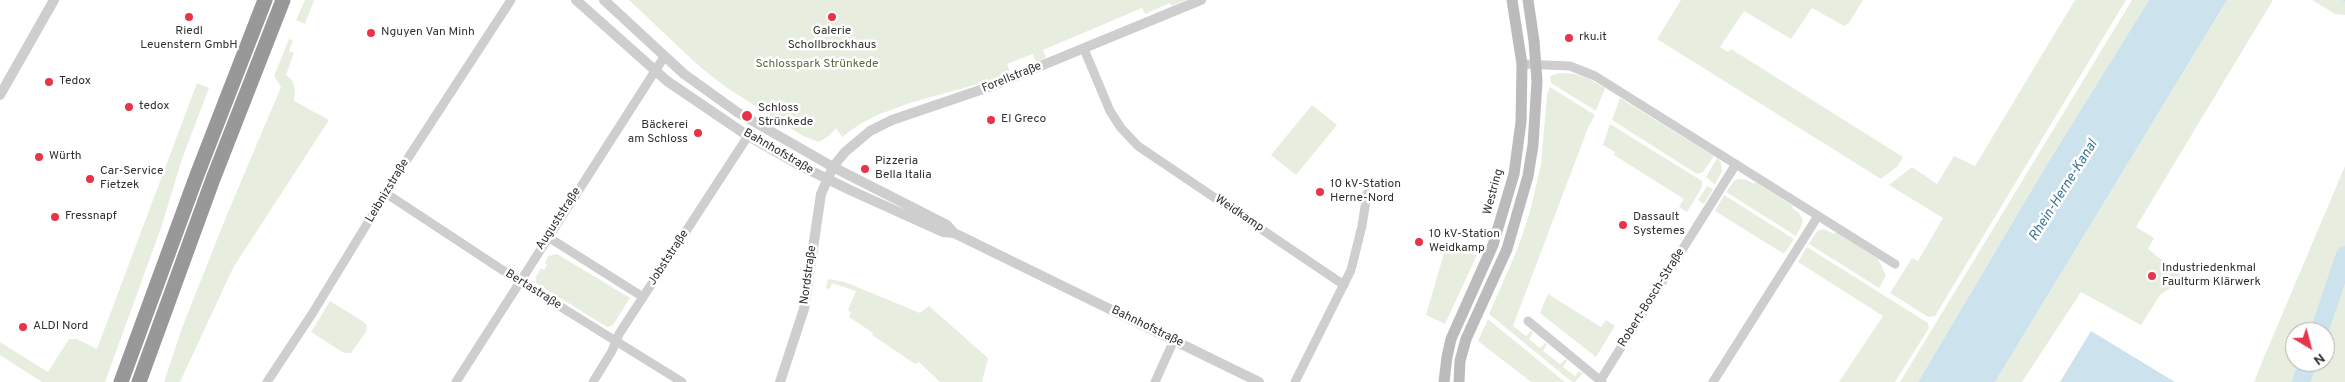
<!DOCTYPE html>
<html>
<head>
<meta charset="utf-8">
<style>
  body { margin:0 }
  #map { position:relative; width:2345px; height:382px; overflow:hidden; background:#fff; font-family:Overpass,sans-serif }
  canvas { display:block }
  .north { position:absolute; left:2285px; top:322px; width:50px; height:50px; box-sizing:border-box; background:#fff; border:1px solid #adadad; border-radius:50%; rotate:143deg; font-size:14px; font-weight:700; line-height:20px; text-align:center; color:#313131 }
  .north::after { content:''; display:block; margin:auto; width:18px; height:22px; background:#e73449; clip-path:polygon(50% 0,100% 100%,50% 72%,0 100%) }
</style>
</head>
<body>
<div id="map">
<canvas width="2345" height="382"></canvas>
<div class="north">N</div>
</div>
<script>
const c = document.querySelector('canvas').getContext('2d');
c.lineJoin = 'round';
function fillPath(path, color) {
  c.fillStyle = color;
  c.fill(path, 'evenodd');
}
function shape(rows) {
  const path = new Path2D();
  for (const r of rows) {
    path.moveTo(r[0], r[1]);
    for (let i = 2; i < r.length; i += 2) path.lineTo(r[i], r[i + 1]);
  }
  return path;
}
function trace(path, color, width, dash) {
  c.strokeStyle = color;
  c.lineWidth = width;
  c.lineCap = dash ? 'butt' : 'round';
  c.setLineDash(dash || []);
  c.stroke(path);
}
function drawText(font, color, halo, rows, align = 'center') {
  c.font = font + ' Overpass,sans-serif';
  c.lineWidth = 5;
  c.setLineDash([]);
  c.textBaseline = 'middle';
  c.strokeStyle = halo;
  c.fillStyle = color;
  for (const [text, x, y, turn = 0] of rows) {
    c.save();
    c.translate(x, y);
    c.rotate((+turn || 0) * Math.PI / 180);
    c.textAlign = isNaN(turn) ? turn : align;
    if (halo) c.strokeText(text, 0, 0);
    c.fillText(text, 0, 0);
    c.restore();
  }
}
fillPath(shape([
  [305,0,314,0,305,24,296,20],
  [629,0,1186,0,1172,6,1170,3,1145,14,1142,8,1043,50,1046,58,1036,62,1033,54,1007,64,1010,72,985,82,910,103,877,115,860,124,842,137,836,128,830,135,819,142,803,136,727,88,700,67],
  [1681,0,1863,0,1849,23,1844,26,1812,8,1791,39,1744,11,1720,47,1728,52,1731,49,1903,157,1898,166,1881,179,1657,39],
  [2075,0,2126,0,1935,316,1928,317,1890,293,1912,258,1918,261,1943,218,1889,185,1912,167,1937,184,1954,156,1975,166],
  [2132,0,2149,0,2046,166,1918,382,1900,382],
  [2227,0,2273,0,2136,227,2154,238,2148,249,2185,278,2160,295,2141,325,2081,292,2022,382,1995,382],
  [2312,0,2345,0,2345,15,2335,14],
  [289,39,293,40,289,51,294,53,286,75,292,80,295,89,294,101,329,120,233,268,180,382,164,382,182,328,226,217,281,87,274,76],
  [1560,73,1576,74,1587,78,1605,88,1596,111,1551,83,1550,76],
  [197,83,209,88,182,159,161,228,105,382,42,382,0,355,0,342,48,372,69,339,77,339,97,349],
  [1550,87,1595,115,1588,128,1513,326,1526,336,1531,331,1533,333,1529,339,1540,348,1545,343,1547,344,1543,351,1560,364,1566,359,1567,361,1563,367,1575,376,1579,371,1583,373,1575,382,1572,382,1489,314,1517,250,1529,215,1541,165,1547,94],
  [1620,98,1714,156,1703,172,1697,174,1612,120],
  [1312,105,1337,125,1296,175,1271,155],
  [1610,124,1702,181,1702,187,1687,212,1679,207,1684,199,1614,155,1615,152,1603,145],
  [1717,158,1721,163,1722,171,1715,185,1706,177],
  [2345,166,2345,382,2254,382,2262,362],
  [2295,332,2325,332,2325,362,2295,362],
  [1738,179,1747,180,1754,184,1755,182,1793,206,1792,208,1799,213,1803,220,1801,227,1796,236,1726,192,1734,181],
  [1707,186,1713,189,1704,204,1698,200],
  [1724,195,1794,239,1784,254,1715,211],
  [1824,229,1834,234,1836,232,1878,259,1886,275,1879,288,1809,244,1817,231],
  [1807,247,1928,323,1929,328,1895,382,1839,382,1883,316,1798,262],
  [1445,250,1477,255,1445,324,1426,315],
  [557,254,630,298,613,325,607,327,536,283,536,277,541,268,544,270,547,265,545,263,548,256],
  [828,279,845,282,920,313,929,306,988,358,982,382,940,382,919,362,915,364,872,335,873,333,849,317,851,313,848,310,856,291,832,283,830,289,826,288],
  [1548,294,1601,327,1606,320,1615,326,1596,357,1540,313],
  [330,301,364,322,367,326,366,332,351,353,344,353,311,332],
  [1488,319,1489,320,1565,382,1531,382,1478,341]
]), '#e8eedf');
fillPath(shape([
  [2149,0,2227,0,1995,382,1918,382,2046,166],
  [2091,331,2175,382,2060,382]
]), '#cce2ed');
trace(shape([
  [2344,0,2345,0]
]), '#cce2ed', 3);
trace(shape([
  [2319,332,2345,255],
  [2301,382,2308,362]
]), '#cce2ed', 18);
trace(shape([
  [1084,49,1110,111,1121,128,1138,146,1344,285],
  [1522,64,1570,66,1595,76,1895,264],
  [387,194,519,281,682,382],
  [548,237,643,297],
  [1528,321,1602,382],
  [1600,381,1736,164],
  [267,382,312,314,395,178,511,0],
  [456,382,664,57],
  [593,382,612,351,619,334,748,136],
  [1155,382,1174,340],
  [1295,382,1351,270,1362,226,1367,194],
  [1713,382,1818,216]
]), '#cecece', 9);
trace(shape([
  [576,0,667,81,748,136,799,165,852,191,943,232,954,233,1259,382],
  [604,0,684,74,737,112,833,167,947,225,954,233],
  [0,95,54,0],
  [780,382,804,309,821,194,833,167,845,152,870,131,892,120,992,86,1201,0]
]), '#cecece', 10);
trace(shape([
  [1444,382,1447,357,1451,339,1493,245,1514,174,1521,122,1522,64,1512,0],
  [1459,382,1460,361,1466,339,1507,249,1528,176,1533,145,1537,81,1534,41,1528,0]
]), '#bbb', 11);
trace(shape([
  [121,382,197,175,265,0],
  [139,382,213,179,283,0]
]), '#989898', 15);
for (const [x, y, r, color] of [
  [189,17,5,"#e73449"],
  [832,17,5,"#e73449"],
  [371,33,5,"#e73449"],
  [1569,38,5,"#e73449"],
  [49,82,5,"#e73449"],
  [129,107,5,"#e73449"],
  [747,116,6,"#e73449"],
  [991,120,5,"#e73449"],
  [698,133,5,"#e73449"],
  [39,157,5,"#e73449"],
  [865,169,5,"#e73449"],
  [90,179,5,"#e73449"],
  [1320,192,5,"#e73449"],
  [55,217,5,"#e73449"],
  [1623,225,5,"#e73449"],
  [1419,242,5,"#e73449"],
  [2152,276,5,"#e73449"],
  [23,327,5,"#e73449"]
]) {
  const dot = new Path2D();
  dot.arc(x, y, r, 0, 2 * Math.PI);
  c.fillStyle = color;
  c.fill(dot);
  trace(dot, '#fff', 2);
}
drawText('12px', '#313131', '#fff', [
  ["Riedl",189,32,"center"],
  ["Leuenstern GmbH",189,46,"center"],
  ["Galerie",832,32,"center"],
  ["Schollbrockhaus",832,46,"center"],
  ["Nguyen Van Minh",381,33],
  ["rku.it",1579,38],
  ["Tedox",59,82],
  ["tedox",139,107],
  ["Schloss",758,109],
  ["Strünkede",758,123],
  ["El Greco",1001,120],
  ["Bäckerei",688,126,"right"],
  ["am Schloss",688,140,"right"],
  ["Würth",49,157],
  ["Pizzeria",875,162],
  ["Bella Italia",875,176],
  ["Car-Service",100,172],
  ["Fietzek",100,186],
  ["10 kV-Station",1330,185],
  ["Herne-Nord",1330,199],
  ["Fressnapf",65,217],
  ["Dassault",1633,218],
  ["Systemes",1633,232],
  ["10 kV-Station",1429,235],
  ["Weidkamp",1429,249],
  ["Industriedenkmal",2162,269],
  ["Faulturm Klärwerk",2162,283],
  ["ALDI Nord",33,327]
], 'left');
drawText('12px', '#566e3d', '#fff', [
  ["Schlosspark Strünkede",817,65]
]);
drawText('12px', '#313131', '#fff', [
  ["Forellstraße",1012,78,-22],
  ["Bahnhofstraße",778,152,30],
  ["Leibnizstraße",388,191,-59],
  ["Westring",1494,192,-75],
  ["Weidkamp",1239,214,34],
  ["Auguststraße",559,219,-57],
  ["Jobststraße",669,258,-57],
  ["Nordstraße",809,275,-82],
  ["Bertastraße",533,290,32],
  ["Robert-Bosch-Straße",1652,298,-58],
  ["Bahnhofstraße",1147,327,26]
]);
drawText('italic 14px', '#3d7795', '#fff', [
  ["Rhein-Herne-Kanal",2064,191,-58]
]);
</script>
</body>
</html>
